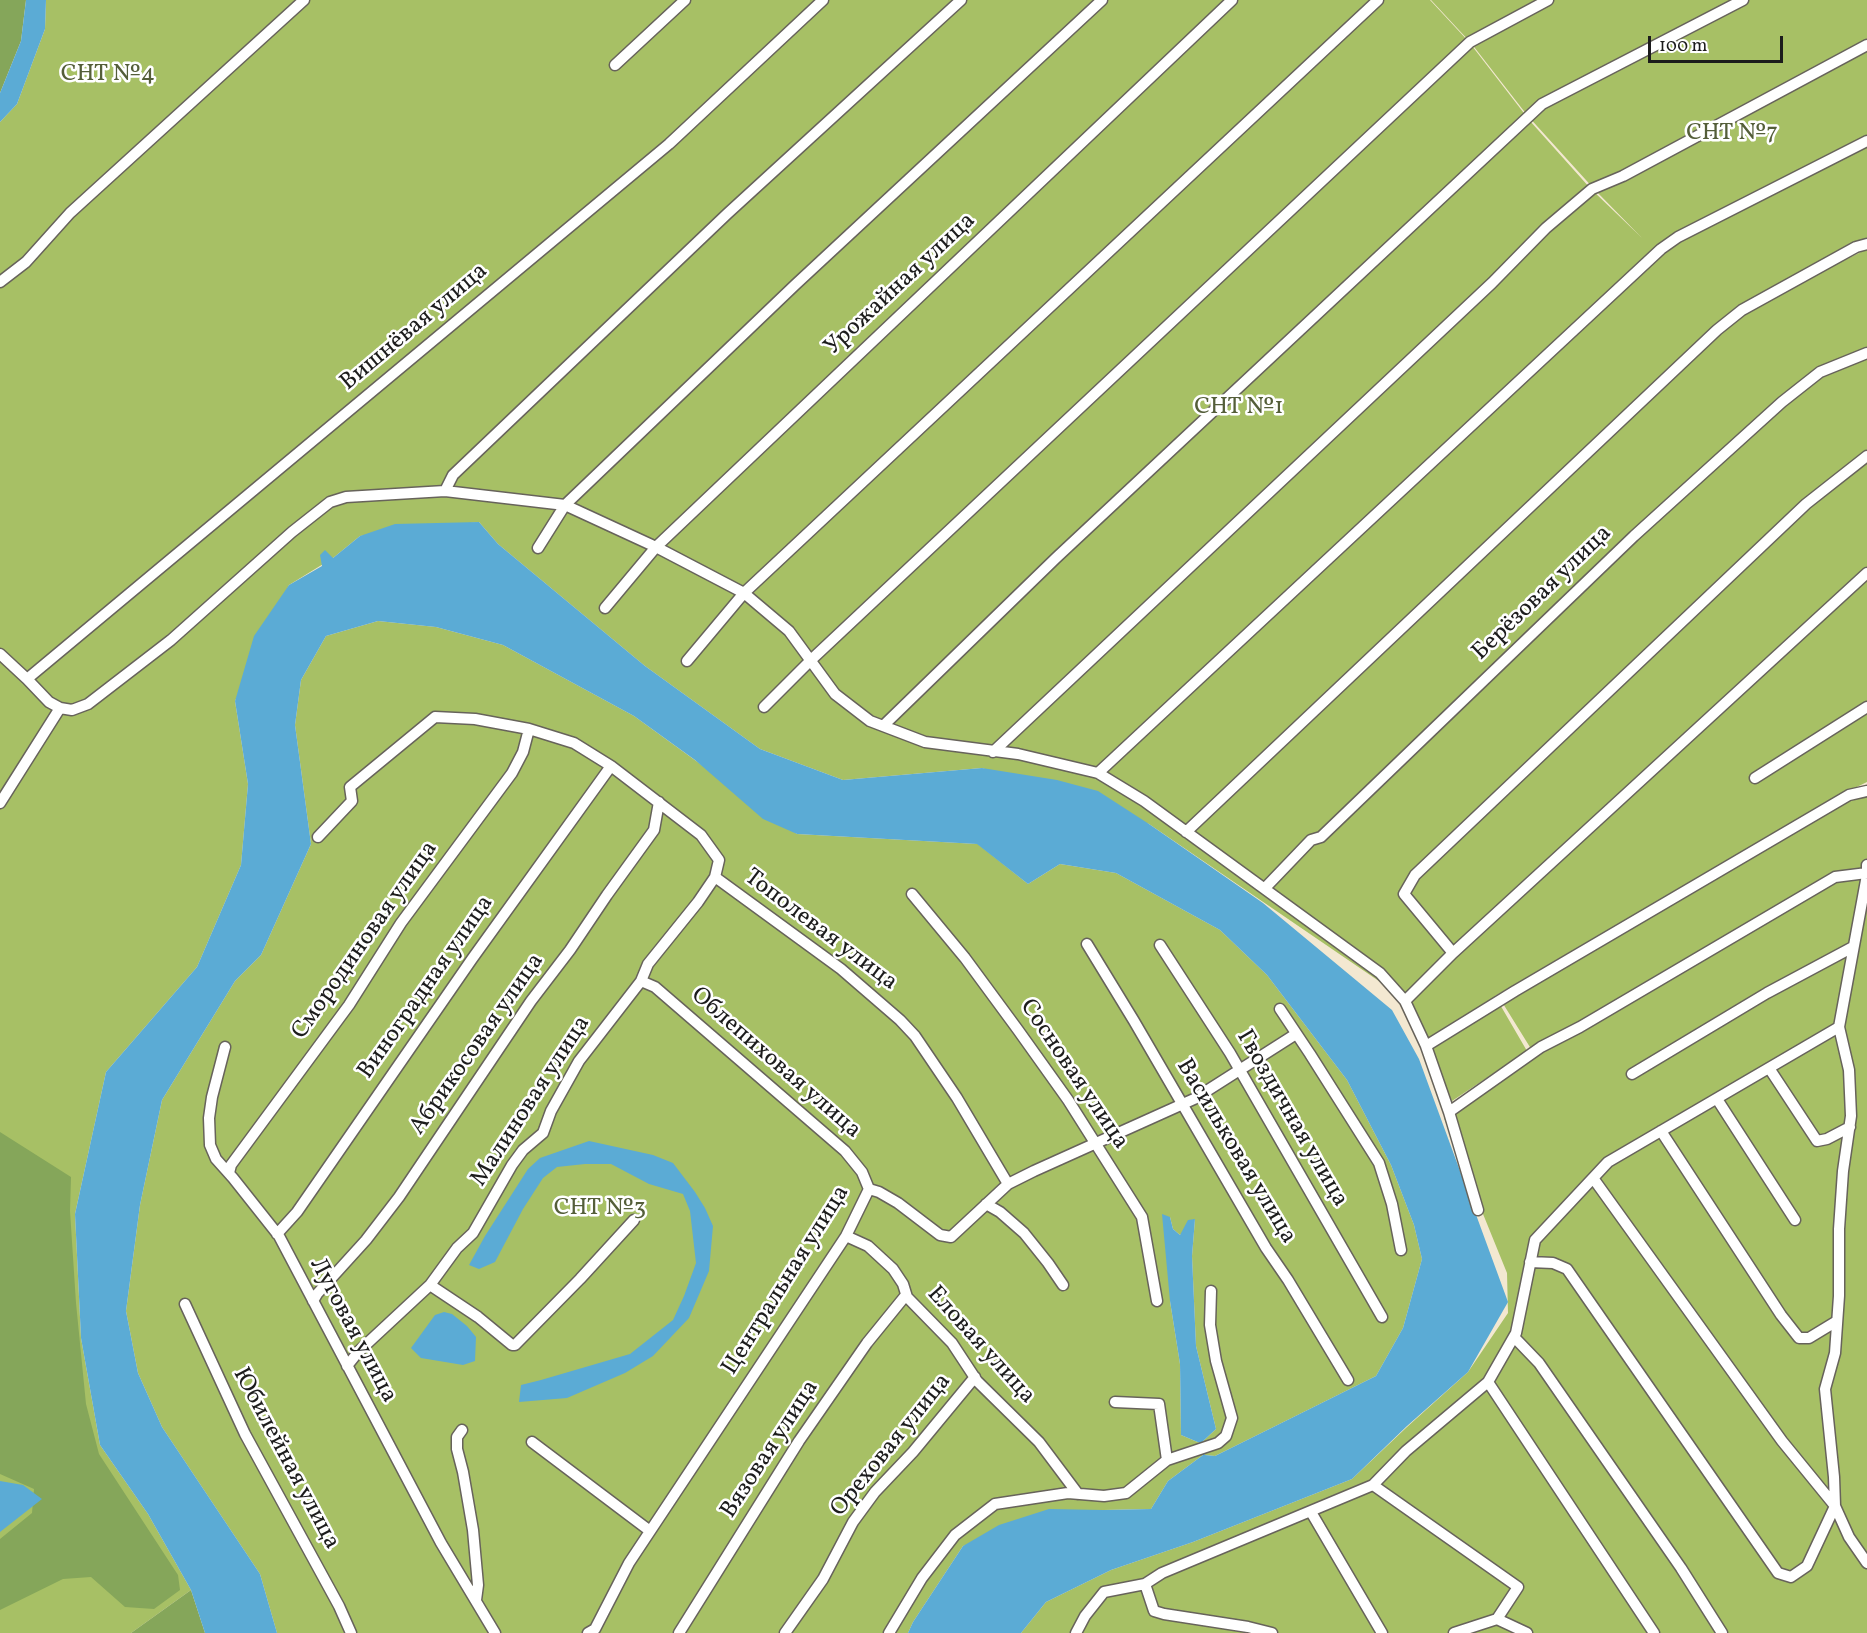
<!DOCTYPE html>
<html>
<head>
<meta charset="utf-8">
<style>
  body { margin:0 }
  #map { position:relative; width:1867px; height:1633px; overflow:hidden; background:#f3e8d1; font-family:Vollkorn,serif }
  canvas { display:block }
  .scale { position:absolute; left:1648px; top:36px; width:135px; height:27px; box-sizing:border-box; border:3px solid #1c1c1c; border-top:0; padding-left:8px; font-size:18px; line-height:21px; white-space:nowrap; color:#1c1c1c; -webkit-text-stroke:4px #fff; paint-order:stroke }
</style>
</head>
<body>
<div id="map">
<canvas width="1867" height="1633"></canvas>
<div class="scale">100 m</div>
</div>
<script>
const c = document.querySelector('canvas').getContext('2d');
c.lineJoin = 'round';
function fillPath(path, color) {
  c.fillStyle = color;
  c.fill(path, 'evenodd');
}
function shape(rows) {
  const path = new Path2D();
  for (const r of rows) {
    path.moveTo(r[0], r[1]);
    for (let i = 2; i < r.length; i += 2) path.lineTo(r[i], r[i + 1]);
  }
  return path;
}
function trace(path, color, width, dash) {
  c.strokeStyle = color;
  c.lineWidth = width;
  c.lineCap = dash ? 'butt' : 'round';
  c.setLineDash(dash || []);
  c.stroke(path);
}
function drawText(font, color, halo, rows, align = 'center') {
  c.font = font + ' Vollkorn,serif';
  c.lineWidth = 5;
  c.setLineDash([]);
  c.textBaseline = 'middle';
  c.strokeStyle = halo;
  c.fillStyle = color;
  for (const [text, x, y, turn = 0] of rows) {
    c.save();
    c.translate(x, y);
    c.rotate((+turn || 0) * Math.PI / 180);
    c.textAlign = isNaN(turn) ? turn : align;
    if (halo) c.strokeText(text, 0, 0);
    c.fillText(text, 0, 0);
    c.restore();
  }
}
fillPath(shape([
  [46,0,1430,0,1469,42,1530,121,1590,188,1642,238,1595,190,1527,115,1471,43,1431,0,1867,0,1867,239,1853,242,1747,301,1713,326,1717,331,1743,311,1867,249,1867,782,1828,801,1495,996,1527,1051,1452,1101,1392,990,1149,824,982,768,843,780,760,749,645,666,498,544,479,522,360,536,333,558,289,585,235,701,248,784,241,865,197,967,106,1072,75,1214,81,1338,100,1445,148,1514,191,1590,131,1633,0,1633,0,122,17,104,45,29],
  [378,621,436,627,503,645,634,716,797,834,978,844,1028,884,1060,864,1116,873,1220,930,1267,975,1347,1080,1391,1165,1414,1225,1422,1259,1403,1328,1376,1376,1215,1456,1205,1455,1201,1443,1216,1429,1196,1346,1192,1256,1195,1219,1180,1235,1173,1229,1170,1217,1170,1301,1180,1364,1181,1435,1200,1443,1203,1455,1168,1481,1151,1509,1104,1510,963,1546,913,1622,908,1633,277,1633,260,1574,162,1427,138,1373,126,1311,140,1205,162,1100,235,981,261,955,311,844,295,725,301,680,326,636],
  [1867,785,1867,1633,1021,1633,1046,1602,1111,1570,1193,1542,1352,1479,1407,1427,1468,1372,1508,1313,1507,1273,1444,1118,1533,1052,1502,1002]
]), '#a7c065');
fillPath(shape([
  [0,0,26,0,21,41,0,93],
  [0,1132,71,1177,70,1211,76,1303,86,1404,99,1454,178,1575,180,1590,154,1609,125,1607,91,1577,63,1579,0,1610,0,1539,32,1513,34,1489,0,1474],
  [191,1590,205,1633,131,1633]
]), '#85a65a');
fillPath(shape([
  [26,0,46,0,45,29,17,104,0,122,0,93,21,41],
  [479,522,498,544,645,666,760,749,843,780,982,768,1057,780,1098,791,1149,824,1263,903,1392,1010,1419,1059,1508,1302,1468,1372,1407,1426,1352,1479,1193,1542,1111,1570,1046,1602,1021,1633,908,1633,913,1622,963,1546,999,1525,1049,1509,1104,1510,1151,1509,1168,1481,1203,1455,1200,1443,1181,1435,1180,1364,1170,1301,1162,1214,1170,1217,1173,1229,1180,1235,1188,1220,1195,1219,1192,1256,1196,1346,1216,1429,1201,1443,1205,1455,1215,1456,1376,1376,1403,1328,1422,1259,1414,1225,1391,1165,1347,1080,1267,975,1220,930,1116,873,1060,864,1028,884,977,844,797,834,763,819,695,760,634,716,503,645,436,627,378,621,326,636,301,680,295,725,311,844,261,955,235,981,162,1100,140,1205,126,1311,138,1373,162,1427,260,1574,277,1633,205,1633,191,1590,148,1514,100,1445,81,1338,75,1214,106,1072,197,967,241,865,248,784,235,701,254,636,289,585,322,566,320,555,325,550,333,558,360,536,395,524],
  [589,1141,653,1155,673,1163,695,1192,705,1208,713,1226,709,1271,689,1318,653,1356,625,1373,567,1398,519,1402,521,1385,541,1380,630,1354,673,1320,684,1296,696,1263,690,1211,683,1194,649,1184,611,1164,585,1164,557,1167,543,1178,523,1209,495,1262,479,1269,469,1265,485,1236,528,1169,540,1158],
  [444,1312,452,1314,467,1326,476,1337,475,1361,463,1365,421,1358,411,1348,435,1315],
  [0,1481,23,1485,42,1499,0,1532]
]), '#5babd5');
const street = shape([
  [615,65,685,0],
  [0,282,26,262,70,213,304,0],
  [445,491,453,475,727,214,961,0],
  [538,548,565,505,795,285,1102,0],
  [605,608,656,547,1232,0],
  [0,654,27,679,49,702,60,708,72,710,88,704,171,640,292,532,330,502,346,497,445,491,565,505,656,547,744,593,789,631,835,694,870,721,925,742,1018,754,1098,773,1144,801,1380,973,1405,1001,1426,1046,1449,1112,1478,1210],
  [687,661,744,593,1378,0],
  [27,679,669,144,823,0],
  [764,707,811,660,1470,42,1548,0],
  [883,726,1056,558,1542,104,1743,0],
  [993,752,1492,283,1546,228,1592,189,1623,176,1867,45],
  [1098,773,1661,249,1678,237,1867,141],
  [1755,778,1867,707],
  [0,803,60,708],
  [1186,832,1717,330,1742,310,1856,247,1867,244],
  [318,837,352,801,350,787,435,717,475,719,529,729,574,743,611,766,701,835,719,860,715,877,841,969,900,1020,915,1036,957,1098,1008,1184],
  [1265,888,1311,840,1321,837,1634,536,1782,402,1820,372,1867,353],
  [912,894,965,958,1018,1030,1068,1100,1142,1217,1157,1301],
  [1087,944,1134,1021,1266,1248,1288,1280,1348,1380],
  [1160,945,1230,1053,1382,1317],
  [1453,953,1404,894,1415,875,1806,504,1867,456],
  [641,981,655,987,845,1151,862,1172,869,1189],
  [1405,1001,1453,953,1867,573],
  [1280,1009,1310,1054,1379,1163,1392,1204,1401,1250],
  [1426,1046,1515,991,1849,795,1867,791],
  [225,1047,212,1097,209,1118,210,1145,216,1159,233,1178,279,1236,441,1543,495,1633],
  [1769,1068,1817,1141,1827,1139,1850,1127],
  [1632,1074,1767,993,1853,947],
  [1717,1099,1795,1220],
  [1449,1112,1541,1047,1580,1027,1835,877,1867,873],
  [1661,1131,1781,1315,1799,1338,1809,1338,1837,1321],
  [229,1173,231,1165,349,1005,401,923,512,773,523,752,529,729],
  [1593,1178,1782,1441,1835,1506,1849,1537,1867,1563],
  [986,1204,1000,1212,1024,1233,1048,1263,1063,1285],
  [277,1234,297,1212,472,959,611,766],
  [846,1236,868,1246,893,1269,903,1284,907,1297,952,1343,977,1381,1039,1442,1078,1494],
  [1530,1262,1553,1263,1567,1269,1778,1573,1791,1577,1807,1566,1835,1506,1834,1477,1825,1389,1835,1353,1839,1296,1839,1229,1843,1171,1851,1116,1849,1070,1839,1027,1867,875,1867,865],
  [430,1285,478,1317,512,1345,515,1345,580,1279,634,1220],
  [313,1301,317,1294,366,1240,399,1197,531,1001,570,950,607,895,654,830,659,802],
  [185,1304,245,1434,339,1606,351,1633],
  [1514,1337,1539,1363,1681,1568,1722,1633],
  [347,1366,359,1351,430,1285,457,1248,473,1233,512,1165,523,1150,543,1133,551,1111,579,1061,641,981,648,964,698,902,715,877],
  [1488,1382,1654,1633],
  [1115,1402,1159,1404,1167,1460],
  [462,1430,457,1437,457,1449,463,1472,473,1530,478,1585,476,1600],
  [532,1442,650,1531],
  [1373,1485,1518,1587,1497,1619,1454,1633],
  [1311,1512,1382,1633],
  [1145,1584,1154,1611,1164,1614,1248,1627,1272,1633],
  [1497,1619,1527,1633],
  [588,1633,595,1629,629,1563,846,1236,869,1189,879,1192,898,1203,940,1235,951,1237,1008,1184,1034,1171,1194,1099,1296,1034],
  [679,1633,799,1441,867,1343,906,1295],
  [785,1633,823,1579,853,1522,875,1492,913,1452,975,1377],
  [889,1633,922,1578,955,1535,995,1504,1068,1493,1104,1496,1126,1493,1167,1460,1218,1443,1226,1436,1232,1418,1216,1361,1210,1325,1211,1291],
  [1076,1633,1085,1616,1104,1592,1145,1584,1162,1573,1373,1485,1406,1451,1488,1382,1516,1333,1535,1240,1608,1162,1839,1027]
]);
trace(street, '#67635b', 13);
trace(street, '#fff', 10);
drawText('24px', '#545e39', '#fff', [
  ["СНТ №4",108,76],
  ["СНТ №7",1732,135],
  ["СНТ №1",1239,409],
  ["СНТ №3",600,1210]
]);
drawText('24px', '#1c1c1c', '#fff', [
  ["Урожайная улица",901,285,-43],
  ["Вишнёвая улица",415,328,-40],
  ["Берёзовая улица",1543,594,-44],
  ["Тополевая улица",820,931,37],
  ["Смородиновая улица",366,941,-55],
  ["Виноградная улица",427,988,-55],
  ["Абрикосовая улица",478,1045,-55],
  ["Облепиховая улица",775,1064,41],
  ["Сосновая улица",1073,1075,56],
  ["Малиновая улица",532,1102,-57],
  ["Гвоздичная улица",1291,1119,60],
  ["Васильковая улица",1235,1152,59],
  ["Центральная улица",787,1281,-58],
  ["Луговая улица",352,1331,62],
  ["Еловая улица",980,1346,48],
  ["Ореховая улица",892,1446,-51],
  ["Вязовая улица",771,1450,-57],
  ["Юбилейная улица",285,1459,62]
]);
</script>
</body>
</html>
